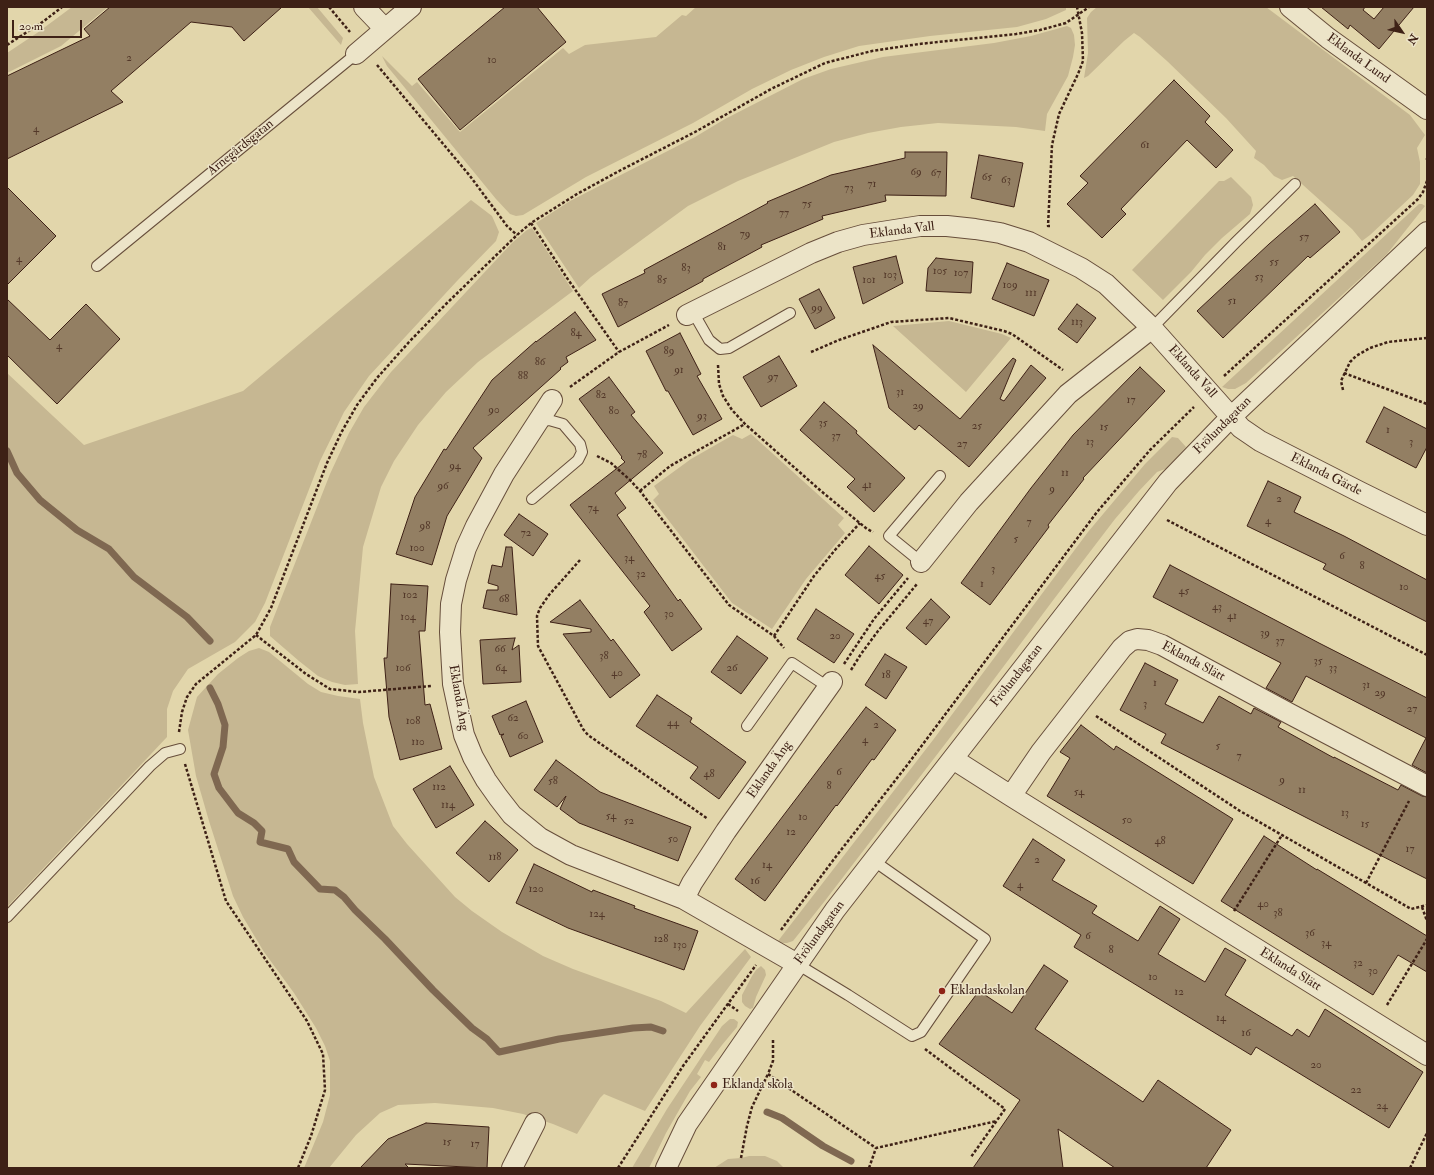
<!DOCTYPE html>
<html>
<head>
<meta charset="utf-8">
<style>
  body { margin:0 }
  #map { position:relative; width:1434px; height:1175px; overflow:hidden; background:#e2d6ab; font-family:"IM FELL Double Pica",serif }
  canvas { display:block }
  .frame { position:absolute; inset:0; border:8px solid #3e2116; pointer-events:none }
  .north { position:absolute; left:1382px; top:12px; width:40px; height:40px; -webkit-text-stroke:3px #ece4c8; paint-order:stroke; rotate:124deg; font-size:11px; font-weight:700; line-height:16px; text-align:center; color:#3e2116 }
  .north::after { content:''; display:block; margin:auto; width:14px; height:18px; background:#3e2116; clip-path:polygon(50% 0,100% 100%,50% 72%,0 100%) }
  .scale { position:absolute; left:12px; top:20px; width:70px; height:18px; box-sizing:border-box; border:2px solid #3e2116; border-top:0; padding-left:5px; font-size:12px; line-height:14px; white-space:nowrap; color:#3e2116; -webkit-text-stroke:3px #ece4c8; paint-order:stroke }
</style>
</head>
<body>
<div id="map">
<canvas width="1434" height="1175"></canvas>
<div class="frame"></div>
<div class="north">N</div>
<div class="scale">20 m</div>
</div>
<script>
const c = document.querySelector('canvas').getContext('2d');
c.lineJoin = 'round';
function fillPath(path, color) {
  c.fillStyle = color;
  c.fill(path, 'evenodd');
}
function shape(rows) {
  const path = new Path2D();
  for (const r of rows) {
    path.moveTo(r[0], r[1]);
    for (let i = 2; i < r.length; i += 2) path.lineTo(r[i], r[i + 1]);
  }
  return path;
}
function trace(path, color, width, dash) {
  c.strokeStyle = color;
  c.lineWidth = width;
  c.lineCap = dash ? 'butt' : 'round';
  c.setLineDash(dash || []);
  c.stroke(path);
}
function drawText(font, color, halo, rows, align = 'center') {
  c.font = font + ' "IM FELL Double Pica",serif';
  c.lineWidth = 3;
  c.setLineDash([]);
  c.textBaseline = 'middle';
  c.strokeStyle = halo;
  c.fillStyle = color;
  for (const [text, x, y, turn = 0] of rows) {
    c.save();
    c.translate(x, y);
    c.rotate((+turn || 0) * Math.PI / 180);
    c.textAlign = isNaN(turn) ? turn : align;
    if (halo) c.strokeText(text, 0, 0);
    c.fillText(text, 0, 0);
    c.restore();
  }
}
fillPath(shape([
  [72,7,108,7,61,46,7,73,7,53,37,33],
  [308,7,317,7,343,38,341,45],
  [696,7,1066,7,1066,10,1046,19,1017,27,930,36,859,46,824,57,791,70,752,89,693,123,586,177,523,215,516,216,510,214,496,199,387,66,382,56,412,86,417,82,460,132,563,48,569,54,585,45,656,37,682,15,686,16],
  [1097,7,1266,7,1410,115,1425,135,1417,148,1420,162,1420,184,1413,195,1370,235,1362,241,1352,229,1293,176,1282,180,1274,176,1264,165,1254,158,1256,151,1226,118,1167,61,1140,37,1134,33,1124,41,1088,76,1084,78,1088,53,1087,18,1091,12],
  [1067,26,1071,28,1074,35,1075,45,1073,57,1068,76,1047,114,1045,131,1016,127,938,123,901,127,868,133,834,142,738,181,688,206,591,277,579,288,536,223,570,201,695,137,725,119,803,79,831,69,883,57,994,43,1031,36],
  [1231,177,1251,197,1253,205,1250,214,1222,238,1205,255,1191,272,1163,300,1132,270,1219,181,1224,181],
  [471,200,492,216,499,232,496,241,457,281,369,376,344,412,320,461,265,603,255,622,235,642,188,669,173,691,167,709,167,737,7,907,7,373,84,445,243,391],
  [1419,204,1422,204,1425,206,1387,254,1246,383,1235,389,1228,389,1222,387],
  [532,228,573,291,478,362,446,392,418,425,394,461,381,487,363,547,355,631,358,684,345,685,332,682,318,676,299,661,270,636,270,627,330,474,349,433,364,407,391,372,512,243,527,230],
  [949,321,1002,334,1011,338,966,392,893,326],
  [751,434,844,518,838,525,845,533,806,579,772,629,732,603,653,500,659,494,654,486,691,459,733,435,742,439],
  [1172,437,1178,438,1186,447,1168,468,1157,472,1139,491,1115,519,1054,599,965,718,824,902,793,941,787,943,781,943,778,941,933,740,1088,532,1145,464],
  [259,648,269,652,308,684,321,692,338,696,360,699,363,723,374,777,393,826,407,844,455,897,472,911,502,932,543,956,573,969,661,1001,686,1013,745,949,751,957,700,1026,645,1111,604,1094,600,1098,577,1134,553,1124,523,1114,493,1108,435,1103,398,1105,380,1113,356,1135,329,1168,304,1168,323,1122,330,1095,330,1061,325,1046,316,1028,294,993,264,952,243,917,233,896,209,821,196,776,188,730,197,697,218,674,238,658,249,651],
  [761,966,765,970,766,975,756,997,753,1008,750,1009,745,1006,742,1002,742,995,752,976,756,970],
  [730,1019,734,1019,738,1022,737,1027,722,1045,709,1062,705,1060,697,1074,701,1077,690,1091,666,1133,649,1168,632,1168,667,1109,722,1026],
  [749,1156,765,1156,777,1161,784,1168,714,1168,728,1159,741,1158]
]), '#c6b792');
trace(shape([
  [7,451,17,473,40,500,77,530,109,549,134,577,187,617,210,641],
  [210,688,218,704,225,725,223,747,214,774,219,788,238,813,254,823,262,831,260,842,288,849,294,862,320,889,335,890,344,897,355,910,385,939,433,990,472,1028,487,1039,499,1052,559,1039,633,1028,651,1027,663,1031],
  [767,1112,782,1118,823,1146,851,1161]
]), '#7f6851', 7);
const building = shape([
  [110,7,282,7,244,41,232,27,191,22,111,91,123,102,7,159,7,76,90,36,84,29,110,7],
  [505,7,537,7,566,42,460,130,418,79,505,7],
  [1321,7,1365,7,1363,10,1374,19,1384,7,1414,7,1379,49,1350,25,1348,29,1321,7],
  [1174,80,1210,116,1205,122,1233,150,1216,168,1187,140,1121,209,1126,214,1102,238,1067,204,1088,183,1080,176,1174,80],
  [905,152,947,152,946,196,885,195,886,201,822,216,823,219,761,245,762,247,703,279,703,281,618,327,602,294,645,273,644,270,768,203,767,202,831,175,905,158,905,152],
  [979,155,1023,163,1014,207,971,198,979,155],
  [7,187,56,236,7,285,7,187],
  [1315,204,1340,232,1310,258,1308,256,1223,338,1197,311,1269,244,1315,204],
  [896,256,903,283,863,304,853,267,896,256],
  [936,258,973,262,971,293,926,291,928,268,936,258],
  [1007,263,1049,280,1034,316,992,299,1007,263],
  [819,289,835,318,815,329,799,299,819,289],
  [7,299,50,340,86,304,120,339,57,404,7,355,7,299],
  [1077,304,1096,318,1077,343,1058,329,1077,304],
  [575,312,596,340,566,357,568,362,560,368,561,369,473,448,482,458,447,516,432,565,396,554,415,497,444,449,446,450,492,380,536,341,536,342,575,312],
  [680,333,701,374,697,376,722,419,693,435,668,391,666,391,646,351,680,333],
  [873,345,960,419,1013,358,1016,360,1000,399,1004,401,1031,365,1046,378,969,467,919,425,915,430,889,408,873,345],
  [779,356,797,386,761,407,743,377,779,356],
  [1140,367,1165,391,1083,478,1084,479,1048,525,1049,527,990,605,961,583,1031,488,1073,435,1140,367],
  [609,377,635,412,631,415,663,453,615,493,626,508,617,515,678,601,680,599,702,629,672,651,644,612,650,606,570,505,625,462,621,458,622,457,579,399,609,377],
  [824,402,857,431,856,433,905,478,874,512,847,487,855,479,800,430,824,402],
  [1384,407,1427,429,1427,447,1416,468,1366,442,1384,407],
  [1268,481,1301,497,1294,512,1344,536,1427,580,1427,622,1323,569,1326,564,1247,526,1268,481],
  [519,514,548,534,533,556,504,535,519,514],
  [869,546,903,575,879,604,845,575,869,546],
  [506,547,512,547,517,615,483,608,487,590,498,590,498,586,488,583,492,565,502,567,506,547],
  [1170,565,1319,643,1427,698,1427,773,1412,765,1426,738,1306,676,1292,702,1266,688,1281,663,1153,597,1170,565],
  [391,584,428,586,425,631,419,631,425,705,430,704,442,749,400,760,389,717,384,658,387,658,391,584],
  [931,599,950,617,926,645,906,628,931,599],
  [580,600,611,641,613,639,640,675,610,698,563,634,591,632,591,629,550,622,580,600],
  [816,609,854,634,834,663,797,639,816,609],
  [737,636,768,658,741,694,711,672,737,636],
  [515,638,512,650,519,645,521,682,483,684,480,640,515,638],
  [885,654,907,667,886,699,865,685,885,654],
  [1145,663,1178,680,1165,704,1203,723,1219,696,1251,714,1254,708,1281,722,1278,727,1334,758,1334,757,1398,790,1401,785,1422,796,1427,797,1427,879,1307,818,1161,743,1166,734,1120,710,1145,663],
  [657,695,692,718,690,722,746,762,719,799,690,778,698,767,636,726,657,695],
  [526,701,543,742,510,757,501,736,504,734,500,735,492,716,526,701],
  [866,707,896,730,874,760,872,759,837,806,836,805,765,901,735,879,866,707],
  [1081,725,1114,750,1116,746,1233,819,1193,884,1047,796,1070,758,1060,752,1081,725],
  [556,760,600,792,691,827,678,861,579,823,560,809,566,796,557,807,534,790,556,760],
  [450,766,474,805,436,828,413,789,450,766],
  [485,821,518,850,489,882,456,853,485,821],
  [1264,836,1317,870,1317,869,1427,936,1427,972,1398,955,1373,995,1221,901,1264,836],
  [1033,839,1065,860,1052,880,1097,906,1092,913,1138,941,1160,906,1180,919,1158,954,1205,982,1225,948,1246,960,1225,995,1292,1036,1297,1029,1309,1037,1325,1009,1423,1072,1389,1128,1256,1047,1251,1055,1074,947,1081,935,1003,886,1033,839],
  [534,864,592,892,593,890,635,906,634,908,698,931,684,970,568,928,516,903,534,864],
  [1044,965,1068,981,1035,1029,1143,1102,1158,1080,1231,1130,1206,1168,1115,1168,1058,1129,1063,1168,973,1168,1020,1100,939,1044,979,991,1012,1013,1044,965],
  [426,1123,489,1127,487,1168,405,1164,409,1168,360,1168,388,1139,426,1123]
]);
fillPath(building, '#937f63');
trace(building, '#3e2116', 1);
const lane = shape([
  [97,266,356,54],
  [693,312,709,340,720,349,729,348,790,313],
  [1152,328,1236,242,1295,184],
  [532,499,578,460,582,452,580,444,563,424,549,420,538,421],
  [921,562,889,536,940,476],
  [747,726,792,663,828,687],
  [7,917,150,766,165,753,180,749],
  [797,964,848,995,912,1036,921,1032,985,939,874,861]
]);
const street = shape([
  [364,7,385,29],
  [1290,7,1328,38,1427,109],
  [356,54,411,7],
  [687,315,811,253,838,242,863,235,920,226,947,226,975,229,1000,233,1029,242,1081,268,1106,284,1152,328,1241,428,1260,441,1360,492,1427,525],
  [552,400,504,474,476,526,466,548,456,580,451,604,450,632,453,684,464,735,473,757,486,780,498,797,512,815,540,838,571,855,684,899,797,964],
  [921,562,969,502,1068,394,1152,328],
  [953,759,1011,796,1427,1055],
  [1011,796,1041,752,1122,648,1130,641,1137,639,1148,640,1162,645,1290,714,1427,786],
  [684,899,692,883,726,831,832,682],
  [512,1168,535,1123],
  [666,1168,687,1124,835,910,1168,482,1231,417,1427,232]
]);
trace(lane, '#674e3b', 12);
trace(street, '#674e3b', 22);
trace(shape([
  [329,7,350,32],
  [7,45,44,21,62,7],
  [377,65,470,176,507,226,517,235],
  [1427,158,1427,160],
  [531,223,567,278,619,352],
  [1050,226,1048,226,1052,145,1059,114,1078,74,1083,61,1082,33,1077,7],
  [811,352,839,340,891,322,949,318,1004,331,1012,334,1063,370],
  [718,365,719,384,723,396,732,410,745,424,821,491,867,529,873,532],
  [1344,373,1427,404],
  [1224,376,1418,199,1423,192,1427,181],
  [570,387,619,352,669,325],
  [1343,390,1341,381,1350,362,1356,356,1370,348,1388,342,1427,338],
  [597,456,611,463,630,480,640,491,729,605,774,636,784,648],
  [640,491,670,466,745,424],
  [1167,520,1427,655],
  [580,560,549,595,540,608,537,616,538,646,583,729,588,735,708,819],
  [256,635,306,674,330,689,359,692,431,686],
  [774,636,814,576,835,550,860,523],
  [844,664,874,619,908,578],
  [851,670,861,654,878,631,917,584],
  [1096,716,1240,811,1366,883,1411,909,1427,905],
  [179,732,182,712,187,697,196,684,256,635,271,608,327,463,341,433,357,405,377,378,409,342,446,304,517,235,531,223,577,194,621,170,695,132,771,89,825,63,872,51,919,44,1016,34,1040,30,1066,23,1089,7],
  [185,764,226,901,307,1021,323,1054,325,1090,311,1136,298,1168],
  [1366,883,1409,801],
  [1422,907,1427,921],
  [1234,911,1282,835],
  [781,930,834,859,908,764,1097,512,1150,450,1194,407],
  [728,1004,738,1011],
  [1387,1005,1427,939],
  [773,1040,773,1061,768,1074,876,1148,997,1121],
  [925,1049,1005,1109,971,1157],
  [741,1158,747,1126,752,1107,768,1074],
  [618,1168,683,1066,756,965],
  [869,1168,876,1148],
  [1410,1168,1427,1133]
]), '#3e2116', 2.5, [3, 2]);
trace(lane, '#ece4c8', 10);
trace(street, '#ece4c8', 20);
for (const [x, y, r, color] of [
  [942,991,4,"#8f2418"],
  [714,1085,4,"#8f2418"]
]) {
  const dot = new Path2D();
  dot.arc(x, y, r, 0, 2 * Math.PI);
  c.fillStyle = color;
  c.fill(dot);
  trace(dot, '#ece4c8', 1.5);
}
drawText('11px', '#533829', null, [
  ["2",129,59],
  ["10",492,61],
  ["4",36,130],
  ["61",1145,146],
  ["69",916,173],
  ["67",936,174],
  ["65",987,178],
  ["63",1006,181],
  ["71",872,185],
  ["73",849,189],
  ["75",807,205],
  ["77",784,214],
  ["79",745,235],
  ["57",1304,238],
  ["81",722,248],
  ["4",19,260],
  ["55",1274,263],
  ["83",686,269],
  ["105",940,272],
  ["107",961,274],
  ["103",890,276],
  ["53",1259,278],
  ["85",662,281],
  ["101",869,281],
  ["109",1010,286],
  ["111",1031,294],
  ["51",1232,302],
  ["87",623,304],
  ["99",817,309],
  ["113",1077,323],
  ["84",576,334],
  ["4",59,347],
  ["89",669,352],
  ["86",540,363],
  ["91",679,371],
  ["88",523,377],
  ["97",773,378],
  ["31",900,393],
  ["82",601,396],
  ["17",1131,401],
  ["29",918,407],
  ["90",494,411],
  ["80",614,412],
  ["93",702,417],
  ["35",823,424],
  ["25",977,427],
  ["15",1104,428],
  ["1",1388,431],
  ["37",836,437],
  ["13",1090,443],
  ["3",1411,443],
  ["27",962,445],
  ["78",642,456],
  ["94",455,467],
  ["11",1065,474],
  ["41",867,486],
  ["96",443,487],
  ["9",1052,490],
  ["2",1279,500],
  ["74",593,509],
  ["4",1268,522],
  ["7",1029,523],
  ["98",425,527],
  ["72",526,534],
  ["5",1016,540],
  ["100",417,549],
  ["6",1342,557],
  ["34",629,559],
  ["8",1362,567],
  ["3",993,570],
  ["32",641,575],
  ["45",880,577],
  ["1",982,585],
  ["10",1404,588],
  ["45",1184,592],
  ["102",410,596],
  ["68",504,600],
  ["43",1217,608],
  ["30",669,615],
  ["41",1232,617],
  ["104",408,618],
  ["47",928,622],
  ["39",1265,634],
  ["20",835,637],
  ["37",1280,642],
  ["66",500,650],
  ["38",604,657],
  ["35",1318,662],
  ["106",403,669],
  ["64",501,669],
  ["26",732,669],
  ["33",1333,669],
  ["40",617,674],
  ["18",886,676],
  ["1",1155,684],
  ["31",1366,686],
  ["29",1380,694],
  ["3",1145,705],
  ["27",1412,710],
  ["62",513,719],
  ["108",413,722],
  ["44",673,724],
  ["2",876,726],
  ["60",523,737],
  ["4",865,741],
  ["110",418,743],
  ["5",1218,747],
  ["7",1239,757],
  ["6",839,773],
  ["48",709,775],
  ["9",1282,781],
  ["58",553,782],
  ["8",829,787],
  ["112",439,788],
  ["11",1302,791],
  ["54",1079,793],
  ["114",448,806],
  ["13",1345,814],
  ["54",611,817],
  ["10",803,818],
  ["50",1127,821],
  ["52",629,822],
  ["15",1365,825],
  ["12",791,833],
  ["50",673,840],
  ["48",1160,842],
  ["17",1410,850],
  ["118",495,858],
  ["2",1037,861],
  ["14",767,866],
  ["16",755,882],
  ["4",1020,886],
  ["120",536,890],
  ["40",1263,905],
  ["38",1278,914],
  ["124",597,915],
  ["36",1310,934],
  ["6",1088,937],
  ["128",661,940],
  ["34",1326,944],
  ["130",680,946],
  ["8",1111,951],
  ["32",1358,964],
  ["30",1373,972],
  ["10",1153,978],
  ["12",1179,993],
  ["14",1221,1019],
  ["16",1246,1034],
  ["20",1316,1066],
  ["22",1356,1091],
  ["24",1382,1107],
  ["15",447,1143],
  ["17",475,1145]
]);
drawText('13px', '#3e2116', '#ece4c8', [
  ["Eklanda Lund",1358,59,36],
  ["Arnegårdsgatan",241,148,-39],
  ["Eklanda Vall",902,231,-7],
  ["Eklanda Vall",1192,372,48],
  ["Frölundagatan",1223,426,-45],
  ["Eklanda Gärde",1326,475,27],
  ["Eklanda Slätt",1193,662,28],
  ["Frölundagatan",1017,676,-52],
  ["Eklanda Äng",458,698,80],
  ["Eklanda Äng",770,770,-55],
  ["Frölundagatan",820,933,-54],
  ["Eklanda Slätt",1290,970,32]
]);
drawText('13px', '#3e2116', '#ece4c8', [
  ["Eklandaskolan",950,991],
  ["Eklanda skola",722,1085]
], 'left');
</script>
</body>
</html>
